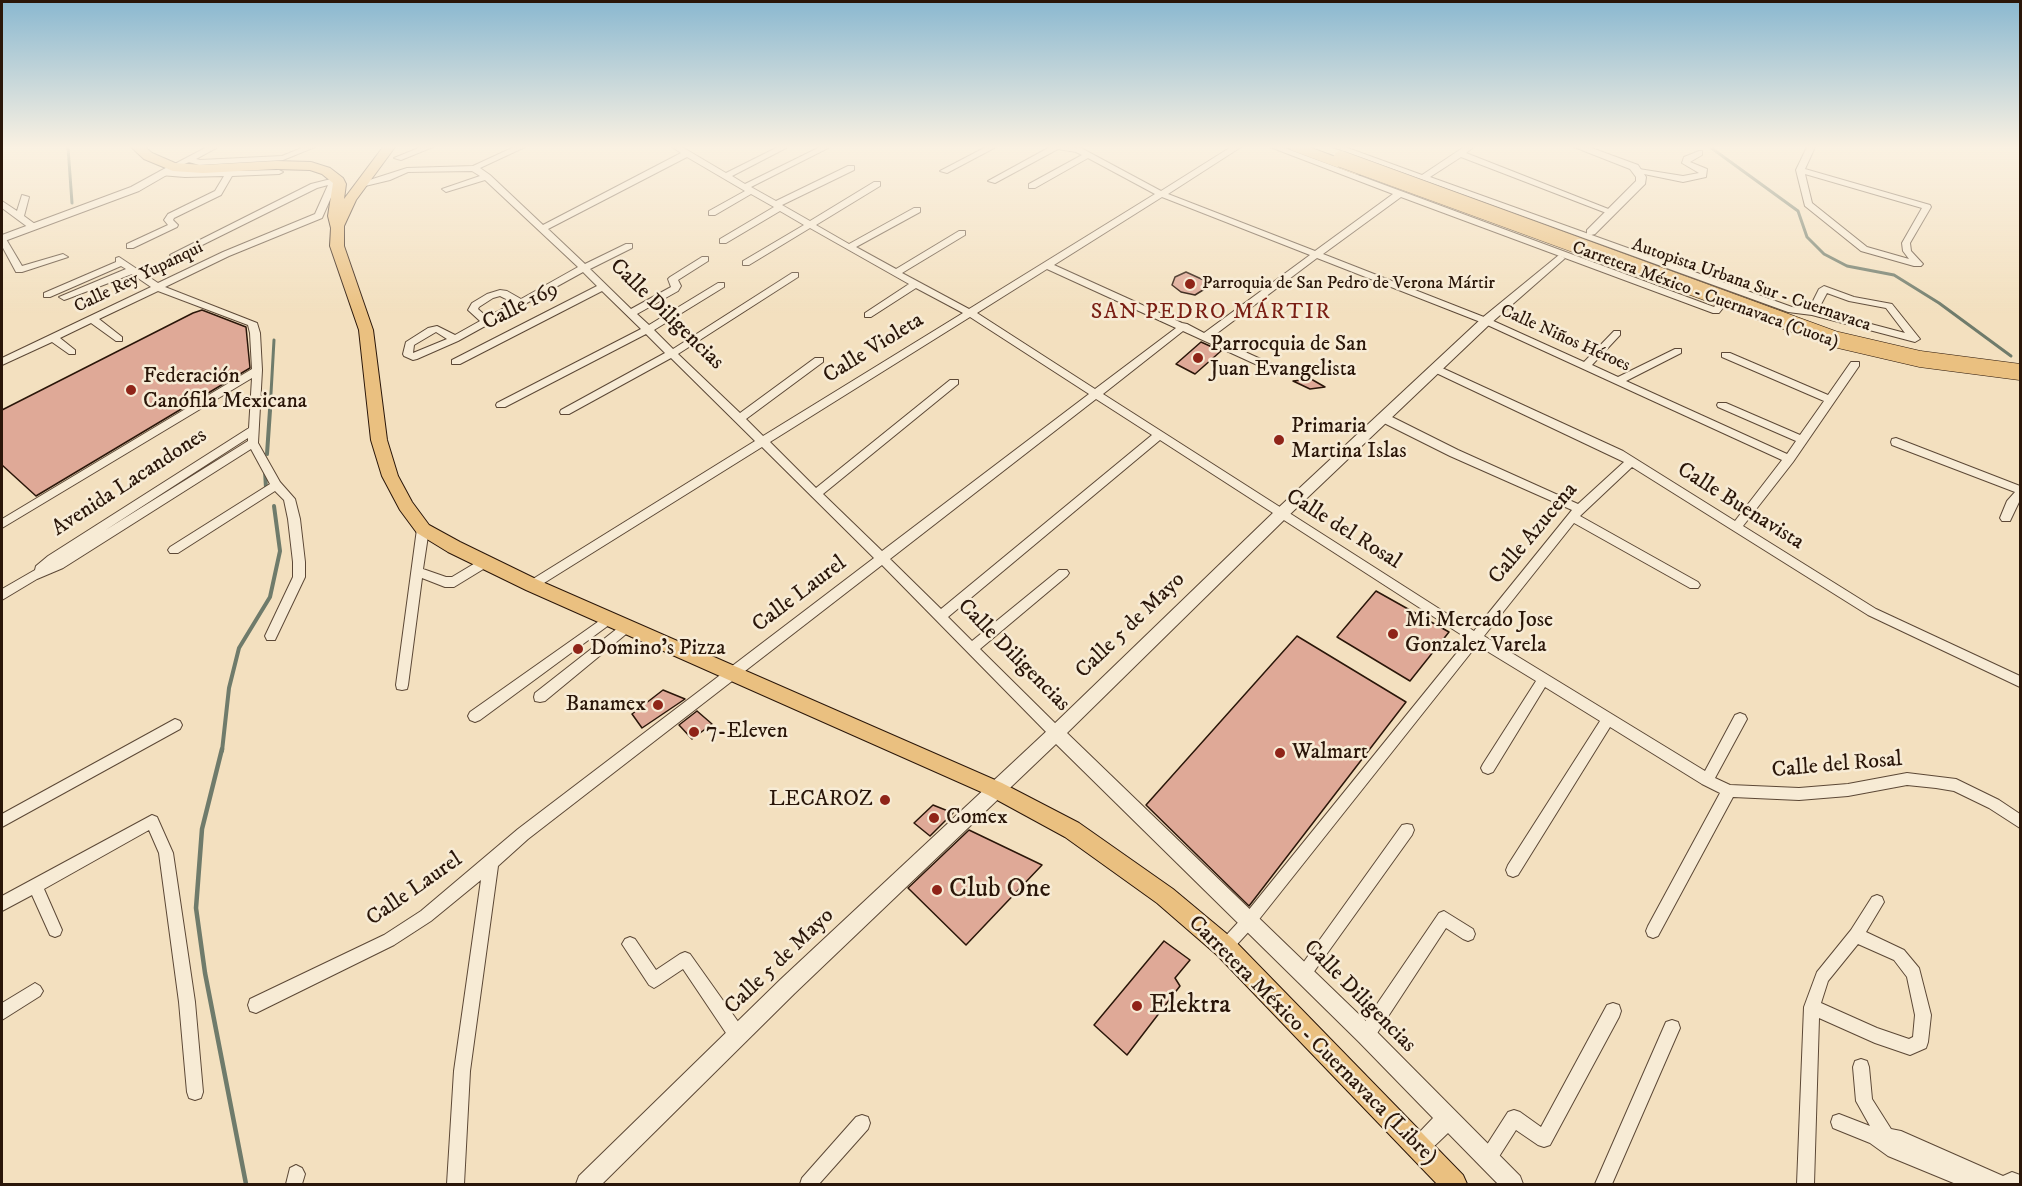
<!DOCTYPE html>
<html>
<head>
<meta charset="utf-8">
<style>
  body { margin:0 }
  #map { position:relative; width:2022px; height:1186px; overflow:hidden; background:#f3e0bf; font-family:"IM FELL DW Pica",serif }
  canvas { display:block }
  .frame { position:absolute; inset:0; border:3px solid #2a1609; pointer-events:none }
</style>
</head>
<body>
<div id="map">
<canvas width="2022" height="1186"></canvas>
<div class="frame"></div>
</div>
<script>
const c = document.querySelector('canvas').getContext('2d');
c.lineJoin = 'round';
function shape(rows) {
  const path = new Path2D();
  for (const r of rows) {
    path.moveTo(r[0], r[1]);
    for (let i = 2; i < r.length; i += 2) path.lineTo(r[i], r[i + 1]);
  }
  return path;
}
function trace(path, color, width, dash) {
  c.strokeStyle = color;
  c.lineWidth = width;
  c.lineCap = dash ? 'butt' : 'round';
  c.setLineDash(dash || []);
  c.stroke(path);
}
function fillPath(path, color) {
  c.fillStyle = color;
  c.fill(path, 'evenodd');
}
function drawText(font, color, halo, rows, align = 'center') {
  c.font = font + ' "IM FELL DW Pica",serif';
  c.lineWidth = 5;
  c.setLineDash([]);
  c.textBaseline = 'middle';
  c.strokeStyle = halo;
  c.fillStyle = color;
  for (const [text, x, y, turn = 0] of rows) {
    c.save();
    c.translate(x, y);
    c.rotate((+turn || 0) * Math.PI / 180);
    c.textAlign = isNaN(turn) ? turn : align;
    if (halo) c.strokeText(text, 0, 0);
    c.fillText(text, 0, 0);
    c.restore();
  }
}
trace(shape([
  [68,147,72,203],
  [1710,147,1798,211,1807,237,1824,254,1847,266,1894,275,1939,303,2011,356],
  [270,411,274,340]
]), '#6f7b6b', 3);
trace(shape([
  [267,454,270,410],
  [265,471,266,488],
  [222,751,229,688,239,648,270,597,280,551,274,506]
]), '#6f7b6b', 4);
trace(shape([
  [222,749,202,829,196,908,205,973,246,1184]
]), '#6f7b6b', 4.5);
const building = shape([
  [1186,272,1208,282,1203,290,1195,295,1181,292,1172,285,1175,277,1186,272],
  [202,310,246,327,250,368,36,496,2,465,2,410,193,313,202,310],
  [1201,342,1221,351,1195,374,1176,364,1201,342],
  [1311,379,1325,387,1310,389,1293,381,1311,379],
  [1376,591,1449,632,1410,681,1337,637,1376,591],
  [1297,636,1406,702,1249,906,1146,805,1297,636],
  [663,690,685,699,642,728,632,714,663,690],
  [697,711,712,724,692,739,679,725,697,711],
  [933,805,953,813,930,836,914,823,933,805],
  [969,830,1042,865,966,945,908,888,969,830],
  [1164,941,1190,960,1175,978,1180,986,1127,1055,1094,1025,1164,941]
]);
fillPath(building, '#dfa997');
trace(building, '#2a1609', 1.5);
const minor = shape([
  [207,147,218,147,196,159,200,160,282,156,304,147,315,147,283,160,199,165,189,162,173,169,169,167,207,147],
  [421,147,433,147,401,160,394,158,421,147],
  [514,147,525,147,480,168,490,175,543,225,681,153,672,147,682,147,726,173,778,147,788,147,732,176,745,184,820,147,830,147,751,187,776,201,848,166,854,166,854,170,782,205,810,221,874,182,880,182,880,186,816,225,849,244,914,208,920,208,920,212,856,247,896,269,959,231,965,231,965,235,902,273,969,309,1155,194,1088,158,1035,188,1029,188,1029,184,1082,155,1076,152,1058,149,995,183,988,181,1050,147,1081,148,1161,191,1231,147,1241,147,1168,194,1315,251,1393,194,1270,147,1282,147,1714,307,1719,301,1725,301,1727,303,1719,313,1713,313,1401,197,1323,254,1489,319,1584,362,1614,331,1620,331,1620,335,1592,365,1618,377,1675,349,1681,349,1681,353,1626,381,1787,454,1796,441,1718,407,1717,405,1718,403,1726,403,1800,435,1824,401,1722,357,1722,353,1730,353,1828,395,1851,362,1859,362,1859,366,1793,462,1743,526,1876,609,2020,676,2020,687,1868,615,1632,467,1580,516,1698,582,1700,585,1698,588,1690,588,1574,523,1484,636,1705,771,1735,715,1740,713,1745,715,1747,719,1715,778,1730,785,1799,788,1848,784,1907,773,1956,779,1999,800,2020,814,2020,828,1989,808,1954,791,1936,788,1907,785,1848,796,1799,800,1733,797,1658,936,1653,938,1648,936,1646,931,1648,926,1720,793,1702,784,1610,727,1518,875,1513,877,1508,875,1506,870,1508,865,1600,721,1545,687,1493,772,1488,774,1483,772,1481,768,1483,764,1536,681,1477,645,1253,927,1230,952,1225,954,1220,952,1217,947,1220,942,1243,917,1468,639,1160,440,948,617,972,641,1059,570,1067,570,1069,573,1067,576,980,649,1061,729,1063,733,1061,737,1056,739,1051,737,882,565,528,839,498,866,470,1071,464,1184,447,1184,454,1071,481,880,431,921,394,945,256,1013,250,1011,248,1005,250,999,384,935,421,911,518,829,874,558,762,447,536,588,528,588,526,585,528,582,755,441,671,358,569,414,561,414,560,412,561,410,665,353,646,334,505,407,497,407,496,405,497,403,641,329,602,291,460,364,452,364,452,360,597,286,583,272,458,341,417,359,413,360,404,356,403,354,406,342,428,328,437,326,455,335,480,321,468,310,472,303,487,294,500,290,507,291,521,299,578,267,485,180,446,192,442,189,480,176,472,171,408,172,390,180,361,187,357,184,407,168,473,166,514,147],
  [687,157,745,191,709,211,709,215,715,215,751,194,774,207,720,239,720,243,726,243,780,211,804,225,743,261,743,265,749,265,810,228,909,284,865,313,865,317,871,317,916,288,963,313,763,436,746,419,823,362,823,358,815,358,740,413,678,354,798,277,798,273,792,273,673,349,654,330,724,287,724,283,718,283,649,325,637,314,678,291,681,286,678,280,708,261,708,257,702,257,670,277,668,279,671,287,631,309,590,269,632,248,632,244,626,244,585,264,548,229,687,157],
  [1162,197,1310,255,1204,333,1187,324,1182,323,1054,265,1162,197],
  [1317,258,1483,323,1782,460,1735,521,1623,451,1440,367,1432,367,1432,371,1624,462,1578,504,1458,450,1388,415,1380,415,1379,418,1380,421,1450,456,1572,510,1474,631,1103,394,1183,331,1277,374,1285,374,1285,370,1212,337,1317,258],
  [1047,269,1176,328,1095,389,977,313,1047,269],
  [500,296,514,303,487,317,478,309,479,307,493,298,500,296],
  [970,317,1089,394,882,551,823,494,958,384,958,380,950,380,816,488,770,442,970,317],
  [436,332,447,339,413,353,414,345,436,332],
  [1096,399,1152,435,941,609,890,559,1096,399],
  [986,147,996,147,947,173,940,171,986,147],
  [1333,147,1345,147,1422,175,1464,147,1474,147,1466,153,1616,212,1609,214,1461,157,1430,177,1792,307,1809,309,1819,289,1824,286,1854,297,1892,304,1920,339,1915,342,1812,315,1788,312,1333,147],
  [1827,293,1849,301,1886,308,1905,333,1818,310,1827,293],
  [1807,147,1815,147,1805,169,1930,205,1931,207,1910,243,1911,251,1923,264,1921,266,1914,266,1861,251,1805,206,1796,170,1807,147],
  [1805,174,1922,208,1902,243,1903,251,1909,259,1867,247,1812,203,1805,174],
  [1699,151,1702,151,1702,155,1690,162,1707,169,1706,177,1683,182,1639,173,1635,171,1639,169,1683,176,1699,173,1682,163,1684,157,1699,151],
  [230,166,236,166,235,171,279,170,283,172,279,174,232,176,221,195,174,218,173,220,178,225,177,227,133,248,127,248,127,244,168,225,164,220,168,214,215,191,224,176,185,177,160,175,160,171,227,171,230,166],
  [333,175,340,177,322,218,229,256,165,287,257,323,260,333,262,370,258,443,280,482,295,499,300,519,305,562,305,577,275,640,267,640,265,636,293,577,293,562,288,519,284,500,275,491,178,553,170,553,168,550,170,547,270,484,251,449,63,568,37,579,2,600,2,589,35,570,36,566,48,556,249,428,252,378,2,528,2,519,252,369,250,333,248,325,158,291,99,319,122,337,122,341,116,341,91,323,60,338,75,350,75,354,69,354,52,342,2,365,2,358,151,287,132,274,67,299,64,300,59,297,126,269,121,266,50,297,44,297,44,293,116,262,116,258,119,257,158,283,223,252,315,214,328,185,317,188,178,257,172,257,170,255,311,184,331,179,333,175],
  [248,438,248,441,104,531,248,438],
  [22,195,29,197,24,216,35,224,35,228,29,228,2,208,2,201,17,211,22,195],
  [2,236,6,239,22,266,63,254,68,257,22,272,16,272,2,246,2,236],
  [1896,438,2020,486,2020,500,2010,521,2002,521,2000,518,2007,501,2015,492,1892,445,1891,442,1892,439,1896,438],
  [423,525,429,529,423,569,446,577,452,577,482,559,490,559,492,562,490,565,454,587,445,587,422,578,408,685,407,689,402,690,397,689,396,685,417,529,423,525],
  [609,614,613,616,615,619,613,622,480,720,475,722,470,720,468,716,470,712,609,614],
  [627,622,631,624,633,627,631,630,545,701,540,702,535,701,534,697,535,693,623,624,627,622],
  [175,719,180,721,182,725,180,729,2,827,2,814,175,719],
  [152,815,157,817,173,853,195,1002,203,1092,201,1098,195,1100,189,1098,187,1092,179,1002,159,853,149,830,44,889,62,930,60,935,55,937,50,935,32,895,2,911,2,896,152,815],
  [1407,824,1412,825,1414,830,1412,835,1308,980,1303,983,1298,980,1295,975,1298,970,1402,825,1407,824],
  [1877,895,1882,897,1884,902,1866,932,1904,950,1919,968,1931,1015,1928,1042,1926,1048,1910,1055,1875,1043,1819,1018,1814,1184,1797,1184,1804,1007,1817,972,1851,930,1872,897,1877,895],
  [1858,944,1894,960,1907,977,1915,1015,1913,1037,1909,1039,1877,1028,1821,1003,1828,981,1858,944],
  [1444,911,1473,929,1475,934,1473,939,1468,941,1463,939,1446,928,1372,1041,1366,1043,1360,1041,1358,1035,1360,1029,1439,913,1444,911],
  [630,937,635,939,656,970,680,954,685,952,690,954,744,1030,746,1036,744,1042,738,1044,732,1042,683,969,659,985,654,988,649,985,622,944,625,939,630,937],
  [35,983,40,986,43,991,40,996,2,1020,2,1003,35,983],
  [1613,1003,1619,1005,1621,1011,1619,1017,1550,1145,1544,1147,1538,1145,1516,1130,1493,1166,1487,1168,1481,1166,1479,1160,1481,1154,1508,1112,1514,1110,1520,1112,1541,1127,1607,1005,1613,1003],
  [1672,1020,1678,1022,1680,1028,1612,1184,1595,1184,1666,1022,1672,1020],
  [1861,1059,1867,1061,1869,1067,1872,1099,1891,1129,1901,1131,2003,1176,2012,1172,2020,1175,2020,1184,1956,1184,1888,1156,1870,1143,1833,1128,1831,1122,1833,1116,1839,1114,1870,1126,1856,1101,1853,1067,1855,1061,1861,1059],
  [862,1115,868,1117,870,1123,868,1129,819,1184,800,1184,802,1178,856,1117,862,1115],
  [296,1165,302,1168,305,1174,302,1184,286,1184,290,1168,296,1165]
]);
const tertiary = shape([
  [1574,147,1589,147,1638,165,1646,177,1645,184,1595,234,1591,235,1587,234,1587,230,1636,181,1636,177,1630,169,1574,147],
  [173,164,178,167,177,169,139,191,2,242,2,235,131,187,173,164],
  [1559,255,1565,258,1563,260,1490,324,1286,518,1067,733,1373,1028,1520,1176,1523,1184,1498,1184,1448,1133,1426,1154,1419,1158,1412,1154,1408,1147,1412,1140,1433,1118,1359,1042,1056,744,795,993,602,1184,576,1184,579,1176,781,979,1050,728,1276,510,1482,318,1559,255]
]);
const primary = shape([
  [131,147,145,147,152,153,175,163,203,165,276,161,311,162,330,168,343,178,346,184,344,199,383,147,395,147,356,200,344,226,344,246,373,330,387,440,398,476,412,502,429,525,460,542,538,580,1002,783,1079,823,1173,889,1233,939,1463,1175,1467,1184,1437,1184,1217,955,1157,903,1065,837,988,795,526,590,448,552,417,533,400,510,382,476,371,440,359,330,330,246,331,228,328,216,333,183,322,174,310,170,276,169,203,173,173,171,144,159,131,147]
]);
const motorway = shape([
  [1289,147,1309,147,1365,168,1367,171,1360,175,1355,174,1291,150,1289,147]
]);
trace(minor, '#5c4836', 2);
trace(tertiary, '#5c4836', 2);
trace(primary, '#2a1609', 2);
trace(motorway, '#2a1609', 2);
fillPath(minor, '#f7ebd5');
fillPath(tertiary, '#f7ebd5');
fillPath(primary, '#eac080');
fillPath(motorway, '#eac080');
const motorwayBridge = shape([
  [1341,159,1834,339,1920,359,2020,372]
]);
trace(motorwayBridge, '#2a1609', 17, []);
trace(motorwayBridge, '#eac080', 16);
const sky = c.createLinearGradient(0, 0, 0, 313);
sky.addColorStop(0, '#8ab8d0');
sky.addColorStop(0.47, '#faf1e2');
sky.addColorStop(1, '#faf1e200');
c.fillStyle = sky;
c.fillRect(0, 0, 2022, 313);
for (const [x, y, r, color] of [
  [1190,284,6,"#8f2418"],
  [1198,358,6,"#8f2418"],
  [131,390,6,"#8f2418"],
  [1279,440,6,"#8f2418"],
  [1393,634,6,"#8f2418"],
  [578,649,6,"#8f2418"],
  [658,705,6,"#8f2418"],
  [694,732,6,"#8f2418"],
  [1280,753,6,"#8f2418"],
  [885,800,6,"#8f2418"],
  [934,818,6,"#8f2418"],
  [937,890,6,"#8f2418"],
  [1137,1006,6,"#8f2418"]
]) {
  const dot = new Path2D();
  dot.arc(x, y, r, 0, 2 * Math.PI);
  c.fillStyle = color;
  c.fill(dot);
  trace(dot, '#f7ebd5', 2);
}
drawText('18px', '#2a1609', '#f7ebd5', [
  ["Calle Rey Yupanqui",139,278,-26],
  ["Autopista Urbana Sur - Cuernavaca",1751,286,19],
  ["Carretera México - Cuernavaca (Cuota)",1705,296,20],
  ["Calle Niños Héroes",1565,339,24]
]);
drawText('18px', '#2a1609', '#f7ebd5', [
  ["Parroquia de San Pedro de Verona Mártir",1202,284]
], 'left');
drawText('22px', '#2a1609', '#f7ebd5', [
  ["Calle 169",521,307,-27],
  ["Calle Diligencias",666,315,44],
  ["Calle Violeta",874,349,-32],
  ["Avenida Lacandones",130,483,-33],
  ["Calle Buenavista",1740,507,32],
  ["Calle del Rosal",1343,530,32],
  ["Calle Azucena",1534,534,-50],
  ["Calle Laurel",800,595,-37],
  ["Calle 5 de Mayo",1131,626,-44],
  ["Calle Diligencias",1013,656,45],
  ["Calle del Rosal",1837,766,-5],
  ["Calle Laurel",415,890,-35],
  ["Calle 5 de Mayo",780,962,-44],
  ["Calle Diligencias",1359,997,45],
  ["Carretera México - Cuernavaca (Libre)",1312,1041,45]
]);
c.letterSpacing = '1.5px';
drawText('22px', '#7a1f14', '#f7ebd5', [
  ["SAN PEDRO MÁRTIR",1211,313]
]);
c.letterSpacing = '0px';
drawText('22px', '#2a1609', '#f7ebd5', [
  ["Parrocquia de San",1210,345],
  ["Juan Evangelista",1210,370],
  ["Federación",143,377],
  ["Canófila Mexicana",143,402],
  ["Primaria",1291,427],
  ["Martina Islas",1291,452],
  ["Mi Mercado Jose",1405,621],
  ["Gonzalez Varela",1405,646],
  ["Domino's Pizza",590,649],
  ["Banamex",646,705,"right"],
  ["7-Eleven",706,732],
  ["Walmart",1292,753],
  ["LECAROZ",873,800,"right"],
  ["Comex",946,818]
], 'left');
drawText('27px', '#2a1609', '#f7ebd5', [
  ["Club One",949,890],
  ["Elektra",1149,1006]
], 'left');
</script>
</body>
</html>
